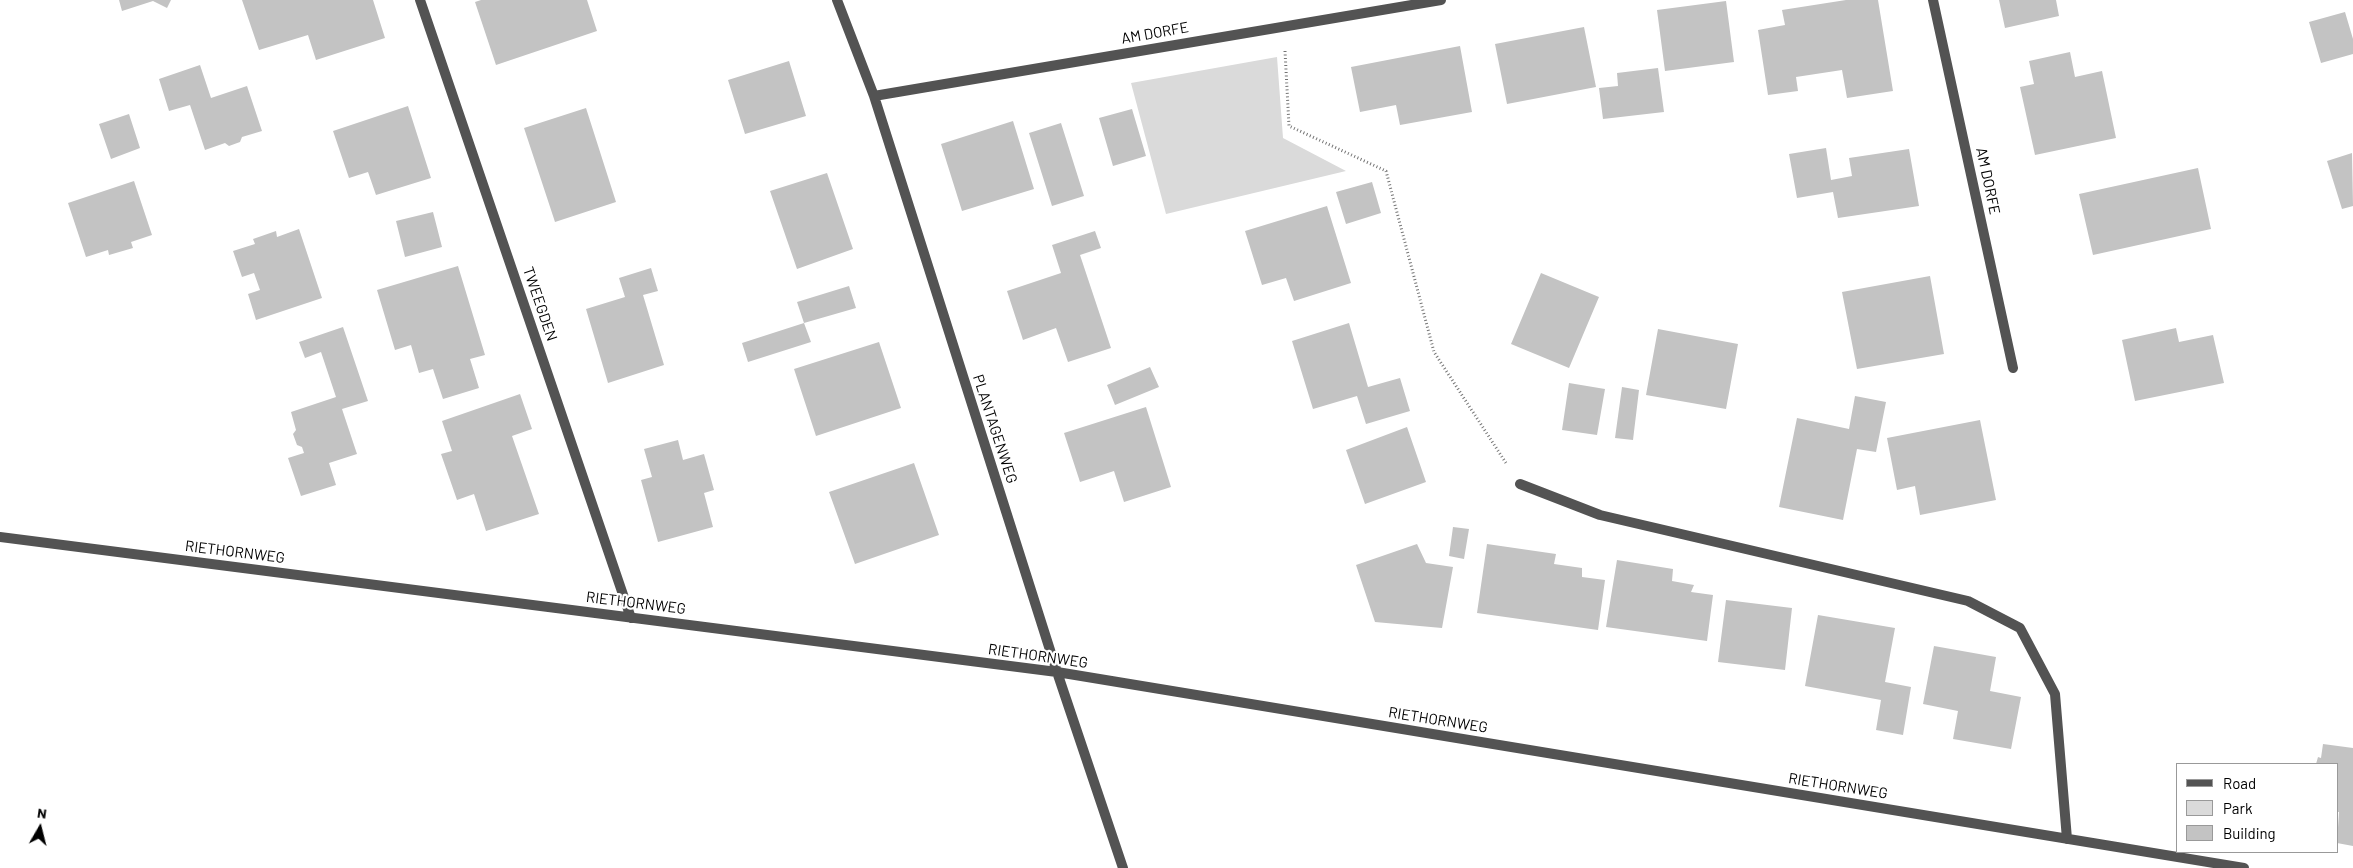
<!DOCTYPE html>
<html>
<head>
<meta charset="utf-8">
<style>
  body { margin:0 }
  #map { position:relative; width:2353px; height:868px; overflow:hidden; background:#fff; font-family:Barlow,sans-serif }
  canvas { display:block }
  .legend { position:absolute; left:2176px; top:763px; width:162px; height:90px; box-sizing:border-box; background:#fff; border:1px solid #999; margin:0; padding:6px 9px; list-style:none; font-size:15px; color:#000 }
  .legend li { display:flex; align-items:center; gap:10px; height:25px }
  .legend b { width:25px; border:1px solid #999 }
  .north { position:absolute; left:15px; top:803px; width:50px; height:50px; -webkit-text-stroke:4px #fff; paint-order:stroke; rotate:8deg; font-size:14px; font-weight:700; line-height:20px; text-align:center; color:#000 }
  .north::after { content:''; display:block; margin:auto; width:18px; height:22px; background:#000; clip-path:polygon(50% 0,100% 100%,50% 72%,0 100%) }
</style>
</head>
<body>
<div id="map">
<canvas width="2353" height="868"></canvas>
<ul class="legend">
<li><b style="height:6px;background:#535353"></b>Road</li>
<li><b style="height:14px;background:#dadada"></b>Park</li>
<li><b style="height:14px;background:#c3c3c3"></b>Building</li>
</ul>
<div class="north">N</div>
</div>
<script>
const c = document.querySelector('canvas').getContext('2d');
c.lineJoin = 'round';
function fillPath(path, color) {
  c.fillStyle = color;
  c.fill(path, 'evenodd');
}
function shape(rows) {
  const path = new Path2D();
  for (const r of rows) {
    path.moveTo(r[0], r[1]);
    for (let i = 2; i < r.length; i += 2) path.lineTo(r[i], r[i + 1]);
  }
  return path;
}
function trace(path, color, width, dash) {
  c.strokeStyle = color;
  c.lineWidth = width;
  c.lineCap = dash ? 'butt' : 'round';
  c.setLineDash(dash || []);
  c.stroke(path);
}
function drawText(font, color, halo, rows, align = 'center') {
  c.font = font + ' Barlow,sans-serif';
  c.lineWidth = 4.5;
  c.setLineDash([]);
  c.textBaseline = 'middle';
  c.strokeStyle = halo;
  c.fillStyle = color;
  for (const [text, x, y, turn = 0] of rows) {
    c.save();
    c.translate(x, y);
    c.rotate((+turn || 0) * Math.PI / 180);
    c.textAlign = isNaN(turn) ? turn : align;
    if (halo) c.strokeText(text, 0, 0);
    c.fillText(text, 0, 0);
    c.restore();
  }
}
fillPath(shape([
  [1277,57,1283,138,1346,171,1166,214,1131,83]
]), '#dadada');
fillPath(shape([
  [119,0,171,0,167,8,153,1,122,11],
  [242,0,373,0,385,38,316,60,308,35,259,50],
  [481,0,587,0,597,31,496,65,475,2],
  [1846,0,1878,0,1893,91,1847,98,1842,70,1796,77,1798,91,1768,95,1758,30,1785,25,1782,10],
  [1999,0,2056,0,2059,16,2005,28],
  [1726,1,1734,62,1665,71,1657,10],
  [2345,12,2353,39,2353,54,2321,63,2309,22],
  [1584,27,1596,87,1507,104,1495,44],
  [1460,46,1472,112,1400,125,1396,105,1360,112,1351,67],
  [2070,52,2075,77,2102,71,2116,138,2035,155,2020,87,2034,84,2029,61],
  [789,61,806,116,745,134,728,80],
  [200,65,211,98,247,86,262,131,242,137,240,142,229,146,225,143,205,150,190,105,169,111,159,79],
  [1658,68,1664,112,1603,119,1599,88,1618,86,1617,73],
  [408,106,431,178,376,195,368,172,349,178,333,131],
  [586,108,616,202,555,222,524,128],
  [1132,109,1146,156,1113,166,1099,118],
  [129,114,140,148,111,159,99,124],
  [1013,121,1034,189,962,211,941,144],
  [1061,123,1084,196,1052,206,1029,133],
  [1826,148,1831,180,1852,176,1849,158,1909,149,1919,206,1838,218,1833,192,1797,198,1789,154],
  [2352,153,2353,206,2342,209,2327,161],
  [2198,168,2211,229,2093,255,2079,194],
  [827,173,853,249,797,269,770,191],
  [134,181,152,235,131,242,133,248,109,255,108,250,86,257,68,203],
  [1372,182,1381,213,1346,224,1336,192],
  [1327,206,1351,283,1294,301,1286,278,1262,285,1245,231],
  [433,212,442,247,405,257,396,221],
  [299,229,322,298,256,320,248,294,260,290,254,273,242,277,233,251,255,244,253,239,276,231,277,237],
  [1095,231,1101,248,1080,255,1111,348,1068,362,1056,328,1023,340,1007,291,1061,273,1052,245],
  [458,266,485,355,470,359,479,388,443,399,433,369,419,373,411,345,395,350,377,290],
  [651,268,658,291,643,295,664,365,608,383,586,309,625,297,619,278],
  [1541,273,1599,297,1569,368,1511,344],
  [1930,276,1944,354,1857,369,1842,292],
  [849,286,856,308,804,323,797,302],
  [804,323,811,342,748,362,742,343],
  [1349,323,1368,387,1400,378,1410,411,1366,424,1357,396,1313,409,1292,341],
  [343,327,368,401,342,409,357,454,329,463,336,485,301,496,288,458,304,453,302,447,297,445,293,434,296,430,291,412,336,397,321,352,305,358,299,342],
  [2176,328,2179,342,2213,335,2224,383,2135,401,2122,340],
  [1658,329,1738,344,1726,409,1646,395],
  [879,342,901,408,816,436,794,369],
  [1150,367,1159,387,1115,405,1107,385],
  [1569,383,1605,389,1597,435,1562,430],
  [1622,387,1639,390,1633,440,1615,438],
  [520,394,532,429,512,436,539,514,486,531,474,494,457,500,441,454,452,451,442,421],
  [1855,396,1886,402,1876,452,1857,449,1843,520,1779,507,1797,418,1849,429],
  [1146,407,1171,487,1124,502,1114,471,1080,482,1064,433],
  [1980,420,1996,500,1920,515,1915,486,1897,490,1887,438],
  [1407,427,1426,482,1365,504,1346,450],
  [678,440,683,460,704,454,714,490,704,493,713,527,658,542,641,480,652,477,644,449],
  [914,463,939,535,855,564,829,492],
  [1453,527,1469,529,1464,559,1449,556],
  [1417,544,1426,563,1453,567,1442,628,1375,622,1356,565],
  [1487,544,1556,554,1554,564,1582,568,1582,577,1605,580,1598,630,1477,613],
  [1617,560,1673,569,1672,581,1694,585,1691,592,1713,595,1707,641,1606,627],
  [1726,600,1792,608,1785,670,1718,662],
  [1818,615,1895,628,1885,682,1911,687,1903,735,1876,730,1881,700,1805,686],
  [1934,646,1996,657,1990,691,2021,697,2011,749,1953,739,1958,711,1923,704],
  [2323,744,2353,748,2353,846,2337,843,2339,812,2337,812,2337,764,2316,764,2318,757,2321,758]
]), '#c3c3c3');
trace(shape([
  [1285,51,1289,126,1386,171,1434,352,1506,463]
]), '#757575', 3, [1, 2.5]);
trace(shape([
  [420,0,631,618],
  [837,0,874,96,1057,672,1123,868],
  [1933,0,2013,368],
  [874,96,1441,0],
  [1520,484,1600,515,1968,601,2020,628,2055,694,2067,839],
  [0,537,1057,672,2244,868]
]), '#535353', 10);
drawText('15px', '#000', '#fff', [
  ["AM DORFE",1155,33,-10],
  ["AM DORFE",1988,181,78],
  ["TWEEGDEN",540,304,71],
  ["PLANTAGENWEG",995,429,72],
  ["RIETHORNWEG",235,552,7],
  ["RIETHORNWEG",636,603,7],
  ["RIETHORNWEG",1038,656,8],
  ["RIETHORNWEG",1438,720,9],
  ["RIETHORNWEG",1838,786,9]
]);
</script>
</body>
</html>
